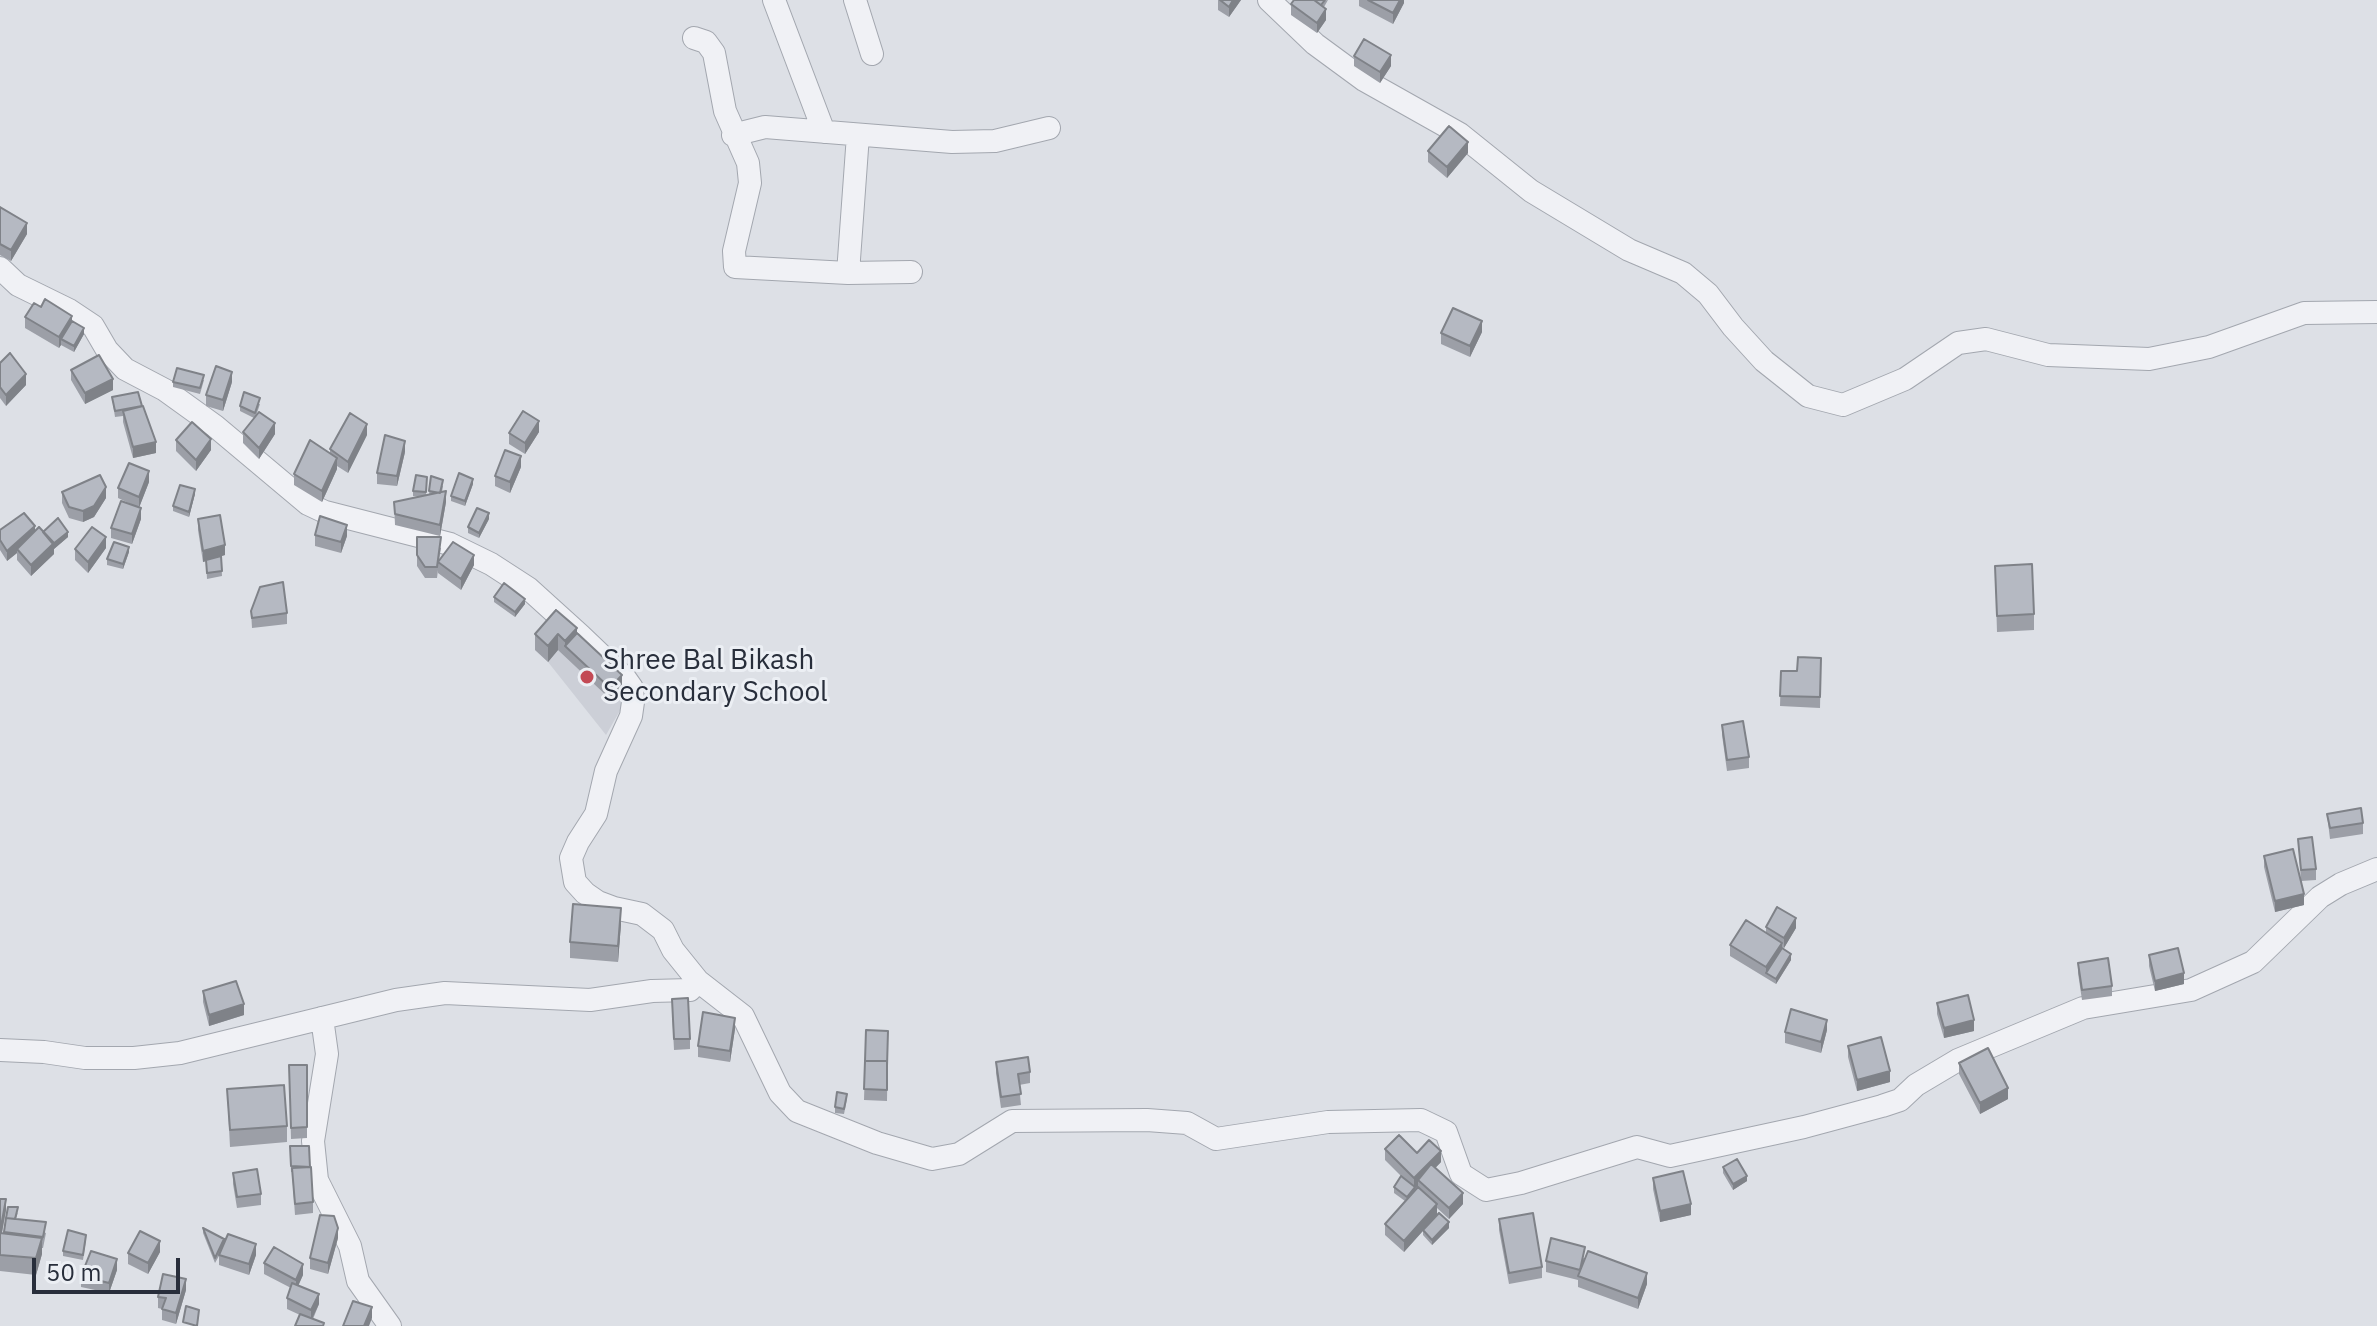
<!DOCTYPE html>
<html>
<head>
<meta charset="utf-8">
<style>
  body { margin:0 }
  #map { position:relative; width:2377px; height:1326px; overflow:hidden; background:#dde0e6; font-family:"IBM Plex Sans",sans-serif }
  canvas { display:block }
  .scale { position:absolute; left:32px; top:1258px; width:148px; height:36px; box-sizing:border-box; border:4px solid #282e3b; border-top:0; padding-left:10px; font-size:24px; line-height:28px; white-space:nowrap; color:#282e3b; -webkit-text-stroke:6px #eceff4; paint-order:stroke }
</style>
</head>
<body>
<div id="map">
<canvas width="2377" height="1326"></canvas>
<div class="scale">50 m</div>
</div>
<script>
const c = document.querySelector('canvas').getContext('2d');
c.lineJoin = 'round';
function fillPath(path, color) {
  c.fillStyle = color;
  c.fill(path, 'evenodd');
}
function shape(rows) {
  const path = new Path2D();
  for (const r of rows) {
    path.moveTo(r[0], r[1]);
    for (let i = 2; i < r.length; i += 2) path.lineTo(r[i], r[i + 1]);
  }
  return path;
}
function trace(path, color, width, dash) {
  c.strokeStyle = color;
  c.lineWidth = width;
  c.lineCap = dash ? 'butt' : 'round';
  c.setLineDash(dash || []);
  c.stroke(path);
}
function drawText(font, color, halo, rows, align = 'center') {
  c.font = font + ' "IBM Plex Sans",sans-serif';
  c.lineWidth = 6;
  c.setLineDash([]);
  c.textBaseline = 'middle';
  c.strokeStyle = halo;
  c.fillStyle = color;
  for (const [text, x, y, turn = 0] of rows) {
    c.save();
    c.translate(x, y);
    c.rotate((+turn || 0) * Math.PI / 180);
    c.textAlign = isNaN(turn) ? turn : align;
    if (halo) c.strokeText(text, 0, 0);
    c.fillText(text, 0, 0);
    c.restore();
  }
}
fillPath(shape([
  [556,626,630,693,606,735,548,662,535,650]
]), '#cccfd7');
const minor = shape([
  [774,0,824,132],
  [855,0,872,54],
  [1269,0,1315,44,1364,80,1460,134,1531,191,1629,250,1683,273,1708,294,1733,327,1764,361,1808,396,1843,405,1905,379,1958,343,1986,339,2048,355,2149,359,2209,347,2304,313,2377,312],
  [694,38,706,42,714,53,725,111,748,163,750,183,734,251,735,267,848,273,911,272],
  [733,135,765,127,952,142,995,141,1049,128],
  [0,268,18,285,69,310,93,326,107,350,125,369,165,390,215,426,308,504,325,512,450,544,491,564,528,588,581,636,625,678,632,688,633,702,631,716,606,771,596,814,578,842,571,858,575,882,585,893,598,902,614,908,642,914,663,930,673,950,698,981,743,1016,780,1093,797,1111,877,1143,932,1159,959,1154,1012,1121,1147,1120,1187,1123,1216,1139,1328,1122,1421,1120,1446,1132,1461,1174,1486,1190,1521,1183,1637,1147,1670,1156,1804,1127,1882,1106,1900,1100,1916,1085,1958,1060,2083,1008,2191,990,2253,962,2320,897,2341,884,2377,869],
  [848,273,858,135],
  [322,1018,327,1054,313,1141,317,1180,350,1246,358,1281,390,1326],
  [0,1050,44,1052,85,1058,134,1058,180,1053,396,1000,445,993,590,1000,652,991,690,990,698,981]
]);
trace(minor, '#a3a7af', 24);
trace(minor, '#f0f1f5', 22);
fillPath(shape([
  [1218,0,1241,0,1229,17,1218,10],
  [1328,0,1324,7,1326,20,1317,33,1291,15,1291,4],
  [1359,0,1404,0,1404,3,1393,24,1359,6],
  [1354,56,1391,66,1380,83,1354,66],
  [1428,151,1468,153,1447,178,1428,162],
  [0,207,27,234,11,261,0,255],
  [41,307,72,321,84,334,74,352,61,345,59,348,25,328,25,317],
  [1482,332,1470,357,1441,344,1441,333],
  [0,363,26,385,6,406,0,398],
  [71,370,113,390,85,404,71,380],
  [204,380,200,394,173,387,173,382],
  [232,382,223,411,206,406,206,395],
  [138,392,156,453,133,458,123,422,123,416,115,417,112,397],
  [260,404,256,416,275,434,259,459,243,443,243,432,254,418,240,411,240,406],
  [539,432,525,454,509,444,509,433],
  [367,435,348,473,337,466,337,469,322,502,294,485,294,474,330,453,330,449],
  [176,440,211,450,196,471,176,451],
  [405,452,397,486,377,484,377,473],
  [521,467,510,493,495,486,495,476],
  [431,476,443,486,442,492,446,502,440,536,395,525,394,502,419,497,413,496,413,491,427,477,426,495,429,495],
  [149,482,139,507,141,519,132,544,111,538,111,528,133,505,118,498,118,488],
  [473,484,465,506,451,501,451,496],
  [62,492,106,498,94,517,83,522,69,518,62,503],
  [195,494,189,517,173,511,173,506],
  [198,519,225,555,221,556,222,576,207,579,206,561,203,562,198,530],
  [489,519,479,538,468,533,468,527],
  [0,530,43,532,68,537,54,549,54,554,31,576,17,560,17,553,7,561,0,550],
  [315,535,347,536,341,553,315,546],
  [417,537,441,548,439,560,474,565,461,590,438,573,438,570,437,578,425,578,417,566],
  [106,548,88,573,75,560,75,549],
  [129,552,123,569,107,565,107,559],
  [1995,566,2034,614,2034,630,1997,632],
  [494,597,525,604,515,617,494,602],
  [251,611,287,613,287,624,252,628],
  [577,633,622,686,610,699,558,650,548,662,535,650,535,634],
  [1821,658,1820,708,1780,706,1781,671,1797,671],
  [1722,725,1749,757,1749,768,1727,771,1722,735],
  [2327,814,2363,823,2363,834,2330,839],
  [2298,839,2316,869,2316,880,2301,881],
  [2264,856,2304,905,2275,912,2264,867],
  [621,924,618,962,570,958,570,942],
  [1766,927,1796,928,1784,948,1782,947,1791,960,1776,984,1730,956,1730,945,1766,933],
  [2149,955,2184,984,2155,991,2149,966],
  [2078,963,2112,986,2112,996,2082,1000,2078,973],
  [203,991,244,1015,209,1026,203,1002],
  [1937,1003,1974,1031,1944,1038,1937,1014],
  [672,1010,690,1039,690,1049,674,1050],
  [735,1029,730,1062,698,1057,698,1046],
  [866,1030,888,1031,887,1101,864,1100],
  [1827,1030,1821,1053,1785,1043,1785,1032],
  [1848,1046,1890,1082,1857,1091,1848,1057],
  [996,1062,1030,1072,1030,1083,1019,1085,1021,1105,1001,1108,996,1073],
  [1959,1063,2008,1099,1980,1114,1959,1074],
  [289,1065,307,1065,307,1138,291,1139],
  [227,1089,287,1126,287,1142,230,1147],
  [847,1099,844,1114,835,1113,835,1107],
  [290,1146,313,1202,313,1213,295,1215,292,1172,291,1172],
  [1385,1149,1417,1153,1441,1162,1435,1168,1463,1204,1449,1219,1437,1208,1437,1215,1449,1228,1432,1245,1423,1235,1423,1231,1404,1252,1385,1235,1385,1224,1405,1201,1394,1193,1394,1187,1401,1176,1385,1160],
  [1723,1167,1747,1181,1733,1190,1723,1173],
  [233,1173,261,1194,261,1205,237,1208,233,1184],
  [1653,1178,1691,1215,1660,1222,1653,1189],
  [0,1199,6,1210,2,1233,4,1233,18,1212,16,1219,46,1233,43,1248,42,1248,42,1254,36,1275,0,1271],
  [1499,1219,1542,1267,1542,1278,1509,1284,1499,1230],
  [203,1228,256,1255,249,1275,219,1265,219,1256,215,1263,203,1233],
  [338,1238,328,1274,310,1269,310,1258],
  [86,1240,83,1260,63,1256,63,1251],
  [160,1252,148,1274,128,1264,128,1253],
  [1585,1258,1647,1284,1638,1309,1578,1287,1578,1280,1546,1272,1546,1261],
  [264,1263,303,1275,298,1285,319,1304,313,1319,324,1326,287,1309,287,1298,291,1288,264,1274],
  [117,1270,109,1293,81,1287,81,1276],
  [186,1290,176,1324,162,1320,162,1309,158,1308,158,1297]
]), '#9c9fa7');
fillPath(shape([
  [1233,0,1241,0,1229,17,1229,7],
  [1400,0,1404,0,1404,3,1393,24,1393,13],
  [1326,9,1326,20,1317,33,1317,23],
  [1391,55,1391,66,1380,83,1380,72],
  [1468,142,1468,153,1447,178,1447,167],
  [27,223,27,234,11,261,11,250],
  [72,316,72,327,61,339,61,345,59,348,59,337],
  [1482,321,1482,332,1470,357,1470,346],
  [84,328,84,334,74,352,74,346],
  [232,372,232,382,223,411,223,400],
  [26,374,26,385,6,406,6,395],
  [113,379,113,390,85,404,85,393],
  [539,421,539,432,525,454,525,443],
  [275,423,275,434,259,459,259,448],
  [367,424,367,435,348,473,348,462],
  [211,439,211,450,196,471,196,460],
  [405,441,405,452,397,486,397,476],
  [156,442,156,453,133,458,133,447],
  [521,456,521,467,510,493,510,482],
  [337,458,337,469,322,502,322,491],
  [149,471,149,482,139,508,139,497],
  [473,479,473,484,465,506,465,501],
  [106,487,106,498,94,517,83,522,83,511],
  [195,489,195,494,189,517,189,512],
  [446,491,446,502,440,536,440,525],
  [141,508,141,519,132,544,132,534],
  [489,513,489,519,479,538,479,533],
  [347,525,347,536,341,553,341,542],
  [35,526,35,537,17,549,17,553,7,561,7,551],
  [68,532,68,537,54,549,54,554,31,576,31,565,54,543],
  [106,537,106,548,88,573,88,562],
  [225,545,225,555,203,562,203,551],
  [129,547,129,552,123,569,123,564],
  [474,555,474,565,461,590,461,579],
  [525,599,525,604,515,617,515,612],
  [577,628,577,644,565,646,565,641],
  [558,634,558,650,548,662,548,646],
  [622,675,622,686,610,699,610,688],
  [2304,894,2304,905,2275,912,2275,901],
  [621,908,621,924,618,962,618,946],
  [1796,918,1796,928,1784,948,1784,938],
  [1782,943,1782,954,1766,973,1766,967],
  [1791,954,1791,960,1776,984,1776,979],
  [2184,973,2184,984,2155,991,2155,981],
  [244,1004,244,1015,209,1026,209,1015],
  [735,1018,735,1029,730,1062,730,1051],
  [1827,1020,1827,1030,1821,1053,1821,1042],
  [1974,1020,1974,1031,1944,1038,1944,1028],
  [1890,1071,1890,1082,1857,1091,1857,1080],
  [2008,1088,2008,1099,1980,1114,1980,1103],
  [1441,1151,1441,1162,1421,1183,1418,1180,1418,1186,1415,1188,1415,1192,1407,1203,1407,1197,1414,1188,1414,1178],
  [1747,1176,1747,1181,1733,1190,1733,1184],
  [1463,1193,1463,1204,1449,1219,1449,1208],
  [6,1199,6,1210,0,1243,0,1232],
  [1437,1204,1437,1215,1404,1252,1404,1241],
  [1691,1204,1691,1215,1660,1222,1660,1211],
  [1449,1222,1449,1228,1432,1245,1432,1240],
  [338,1228,338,1238,328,1274,328,1263],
  [42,1238,42,1254,36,1275,36,1258],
  [160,1241,160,1252,148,1274,148,1263],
  [256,1244,256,1255,249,1275,249,1264],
  [117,1259,117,1270,109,1293,109,1283],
  [303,1264,303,1275,296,1291,296,1280],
  [1647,1273,1647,1284,1638,1309,1638,1298],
  [186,1279,186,1290,176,1324,176,1313],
  [319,1294,319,1304,311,1321,311,1310],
  [372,1307,372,1318,369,1326,364,1326]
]), '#7f8288');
const building = shape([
  [1220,0,1233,0,1229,7,1220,0],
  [1294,0,1314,0,1326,9,1317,23,1291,4,1294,0],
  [1314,0,1325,0,1321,5,1314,0],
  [1368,0,1400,0,1393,13,1368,0],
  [1364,39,1391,55,1380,72,1354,56,1364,39],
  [1449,126,1468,142,1447,167,1428,151,1449,126],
  [0,207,27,223,11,250,0,244,0,207],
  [45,299,72,316,59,337,25,317,34,303,41,307,45,299],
  [1453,308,1482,321,1470,346,1441,333,1453,308],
  [72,321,84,328,74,346,61,339,72,321],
  [10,353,26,374,6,395,0,387,0,363,10,353],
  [99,355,113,379,85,393,71,370,99,355],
  [216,366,232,372,223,400,206,395,216,366],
  [177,368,204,375,200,388,173,382,177,368],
  [138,392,142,406,115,411,112,397,138,392],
  [244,392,260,398,255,413,240,406,244,392],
  [143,406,156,442,133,447,123,411,143,406],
  [523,411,539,421,525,443,509,433,523,411],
  [259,412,275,423,259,448,243,432,259,412],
  [350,413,367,424,348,462,330,449,350,413],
  [192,422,211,439,196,460,176,440,192,422],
  [385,435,405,441,397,476,377,473,385,435],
  [310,440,337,458,322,491,294,474,310,440],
  [505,450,521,456,510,482,495,476,505,450],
  [129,463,149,471,139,497,118,488,129,463],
  [459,473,473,479,465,501,451,496,459,473],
  [100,475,106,487,94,506,83,511,69,507,62,492,100,475],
  [416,475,427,477,426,492,413,491,416,475],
  [431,476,443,480,440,493,429,491,431,476],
  [180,485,195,489,189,512,173,506,180,485],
  [446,491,440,525,395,514,394,502,446,491],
  [121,501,141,508,132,534,111,528,121,501],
  [477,508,489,513,479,533,468,527,477,508],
  [24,513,35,526,7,551,0,540,0,530,24,513],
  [220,515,225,545,203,551,198,519,220,515],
  [320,516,347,525,341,542,315,535,320,516],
  [58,518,68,532,53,544,43,532,58,518],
  [39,527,54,543,31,565,17,549,39,527],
  [92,527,106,537,88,562,75,549,92,527],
  [417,537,441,537,437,567,425,567,417,555,417,537],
  [114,542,129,547,123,564,107,559,114,542],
  [453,542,474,555,461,579,438,562,453,542],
  [221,556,222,571,207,573,206,560,221,556],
  [2032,564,2034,614,1997,616,1995,566,2032,564],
  [283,582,287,613,252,618,251,611,260,587,283,582],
  [504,583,525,599,515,612,494,597,504,583],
  [556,610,577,628,565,641,558,634,548,646,535,634,556,610],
  [577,633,622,675,610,688,565,646,577,633],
  [1798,657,1821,658,1820,697,1780,696,1781,671,1797,671,1798,657],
  [1743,721,1749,757,1727,760,1722,725,1743,721],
  [2361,808,2363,823,2330,828,2327,814,2361,808],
  [2312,837,2316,869,2301,870,2298,839,2312,837],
  [2293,849,2304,894,2275,901,2264,856,2293,849],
  [573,904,621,908,618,946,570,942,573,904],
  [1777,907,1796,918,1784,938,1766,927,1777,907],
  [1746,920,1782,943,1766,967,1730,945,1746,920],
  [1782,948,1791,954,1776,979,1766,973,1782,948],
  [2178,948,2184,973,2155,981,2149,955,2178,948],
  [2108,958,2112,986,2082,990,2078,963,2108,958],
  [236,981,244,1004,209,1015,203,991,236,981],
  [1968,995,1974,1020,1944,1028,1937,1003,1968,995],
  [688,998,690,1039,674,1039,672,999,688,998],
  [1791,1009,1827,1020,1821,1042,1785,1032,1791,1009],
  [703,1012,735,1018,730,1051,698,1046,703,1012],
  [866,1030,888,1031,887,1066,887,1061,865,1061,866,1030],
  [1881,1037,1890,1071,1857,1080,1848,1046,1881,1037],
  [1988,1048,2008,1088,1980,1103,1959,1063,1988,1048],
  [1028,1057,1030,1072,1018,1074,1021,1094,1001,1097,996,1062,1028,1057],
  [865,1061,887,1061,887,1090,864,1089,865,1061],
  [289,1065,307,1065,307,1127,291,1128,289,1065],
  [284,1085,287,1126,230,1130,227,1089,284,1085],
  [837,1092,847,1094,844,1109,835,1107,837,1092],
  [1399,1135,1417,1153,1429,1140,1441,1151,1414,1178,1385,1149,1399,1135],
  [290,1146,309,1146,310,1167,291,1166,290,1146],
  [1737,1159,1747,1176,1733,1184,1723,1167,1737,1159],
  [1431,1164,1463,1193,1449,1208,1418,1180,1431,1164],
  [311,1167,313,1202,295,1204,292,1168,311,1167],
  [257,1169,261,1194,237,1197,233,1173,257,1169],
  [1683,1171,1691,1204,1660,1211,1653,1178,1683,1171],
  [1401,1176,1415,1187,1407,1197,1394,1187,1401,1176],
  [1418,1187,1437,1204,1404,1241,1385,1224,1418,1187],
  [0,1199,6,1199,0,1232,0,1199],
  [8,1207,18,1207,15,1219,6,1218,8,1207],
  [1439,1213,1449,1222,1432,1240,1423,1230,1439,1213],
  [1533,1213,1542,1267,1509,1273,1499,1219,1533,1213],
  [320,1215,334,1216,338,1228,328,1263,310,1258,320,1215],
  [6,1218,46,1222,43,1237,4,1232,6,1218],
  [203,1228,224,1239,215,1258,203,1228],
  [68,1230,86,1235,83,1255,63,1251,68,1230],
  [140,1231,160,1241,148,1263,128,1253,140,1231],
  [0,1233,42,1238,36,1258,0,1255,0,1233],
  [228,1234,256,1244,249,1264,219,1255,228,1234],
  [1551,1238,1585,1247,1580,1270,1546,1261,1551,1238],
  [274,1247,303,1264,296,1280,264,1263,274,1247],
  [91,1251,117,1259,109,1283,81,1276,91,1251],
  [1588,1251,1647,1273,1638,1298,1578,1276,1588,1251],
  [163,1274,186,1279,176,1313,162,1309,166,1298,158,1297,163,1274],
  [292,1283,319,1294,311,1310,287,1298,292,1283],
  [353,1301,372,1307,364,1326,343,1326,353,1301],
  [186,1306,199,1310,197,1326,183,1322,186,1306],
  [300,1314,324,1323,323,1326,295,1326,300,1314]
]);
fillPath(building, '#b5b9c2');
trace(building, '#7f8288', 2);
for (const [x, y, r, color] of [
  [587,677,8,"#c34a55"]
]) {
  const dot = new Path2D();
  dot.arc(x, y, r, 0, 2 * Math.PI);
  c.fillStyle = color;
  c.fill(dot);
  trace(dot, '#eceff4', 3);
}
drawText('28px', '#282e3b', '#eceff4', [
  ["Shree Bal Bikash",603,661],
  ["Secondary School",603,693]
], 'left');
</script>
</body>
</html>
